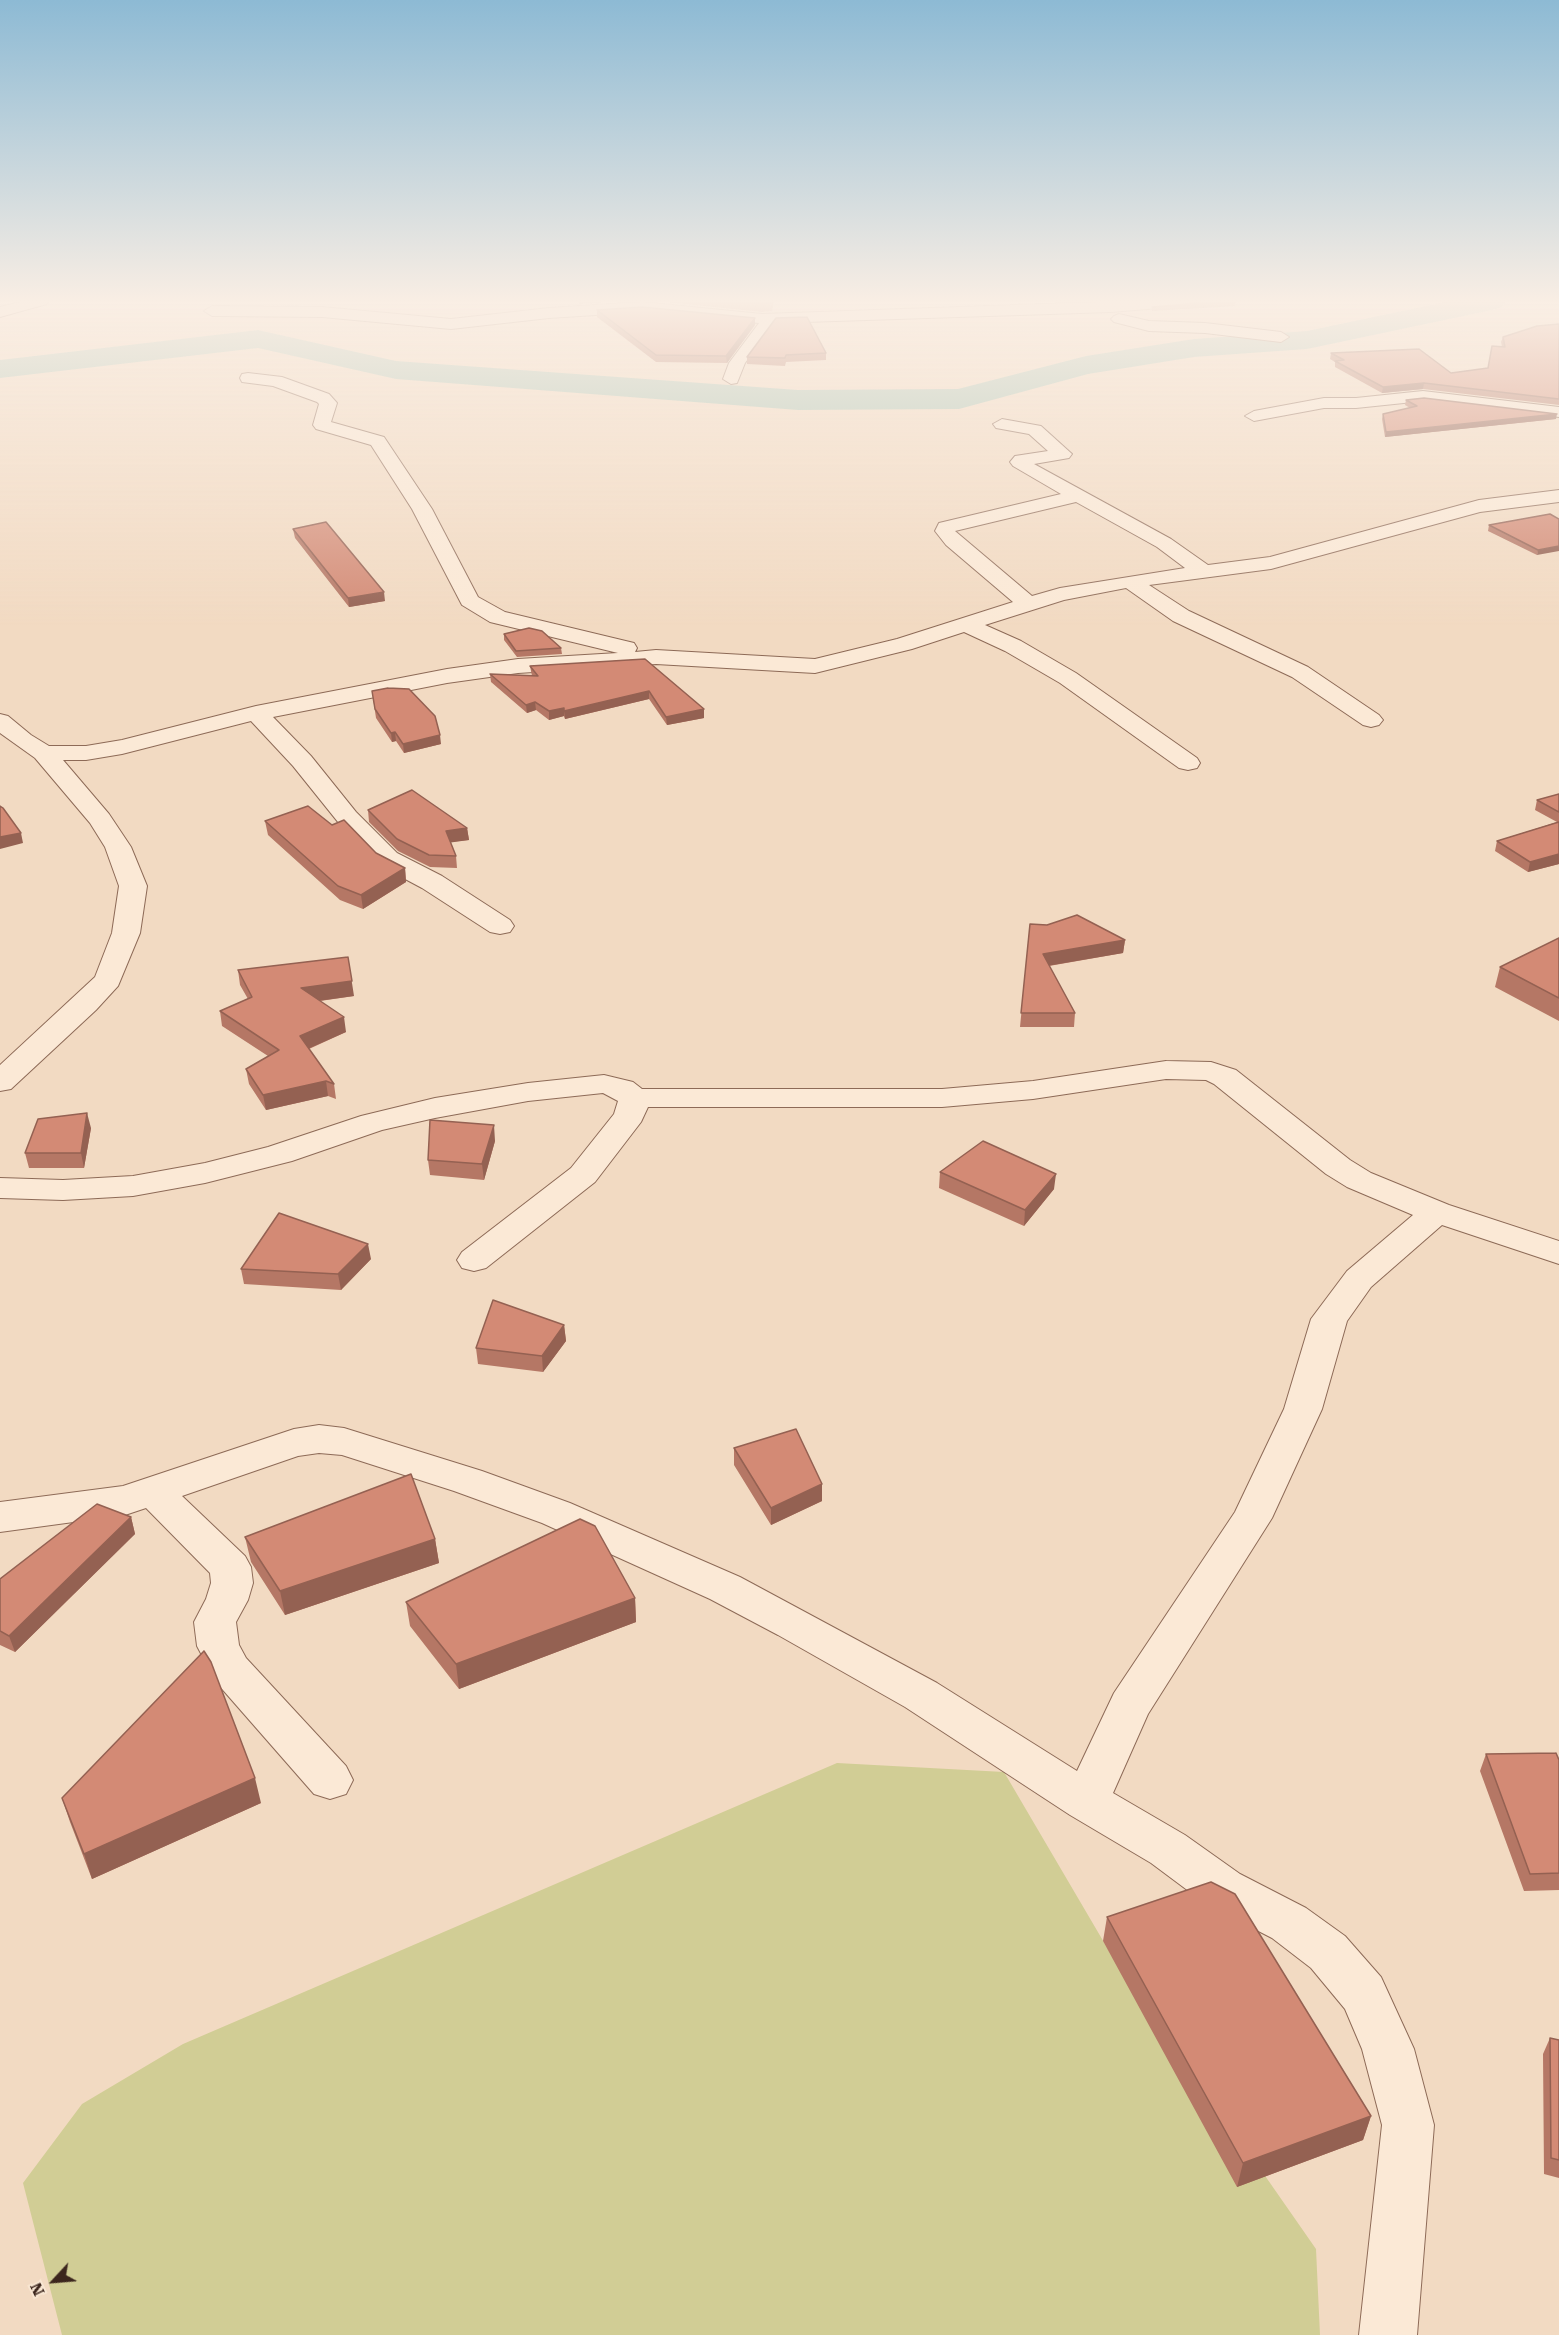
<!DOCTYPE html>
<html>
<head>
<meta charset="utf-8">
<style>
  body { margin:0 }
  #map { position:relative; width:1559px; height:2335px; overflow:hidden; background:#f2dac2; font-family:"Roboto Serif",serif }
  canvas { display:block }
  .north { position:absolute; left:24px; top:2251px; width:60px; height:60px; -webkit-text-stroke:4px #f8e6d2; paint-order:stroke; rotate:244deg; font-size:16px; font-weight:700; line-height:24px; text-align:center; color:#3c261d }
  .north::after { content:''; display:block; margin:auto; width:21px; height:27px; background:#3c261d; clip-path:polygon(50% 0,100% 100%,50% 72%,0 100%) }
</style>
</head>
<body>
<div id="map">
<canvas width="1559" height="2335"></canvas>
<div class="north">N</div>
</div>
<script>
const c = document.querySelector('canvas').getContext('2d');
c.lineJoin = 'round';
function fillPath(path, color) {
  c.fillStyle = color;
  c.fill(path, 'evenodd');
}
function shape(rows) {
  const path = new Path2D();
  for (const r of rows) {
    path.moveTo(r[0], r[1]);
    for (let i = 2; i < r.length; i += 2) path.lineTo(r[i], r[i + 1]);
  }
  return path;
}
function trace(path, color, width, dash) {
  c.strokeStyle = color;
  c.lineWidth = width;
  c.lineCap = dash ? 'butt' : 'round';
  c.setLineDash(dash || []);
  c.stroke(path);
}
fillPath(shape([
  [837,1763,1004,1772,1112,1956,1316,2249,1320,2335,62,2335,23,2183,82,2104,183,2044]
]), '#d1cd95');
fillPath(shape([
  [1450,301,1506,301,1502,307,1492,310,1307,349,1194,357,1088,374,959,409,798,410,396,379,258,348,0,378,0,360,258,330,396,361,798,390,958,389,1086,356,1194,339,1307,331,1450,301]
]), '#a5c4b5');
const street = shape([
  [1203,301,1196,305,1111,312,775,323,745,363,737,383,731,384,723,379,729,363,759,323,642,312,549,318,451,329,322,317,212,316,204,311,212,306,322,307,451,319,549,308,642,302,762,314,1129,301,1203,301],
  [1119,314,1149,321,1205,323,1281,332,1289,337,1281,342,1205,333,1149,331,1114,322,1111,319,1114,316,1119,314],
  [248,373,282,377,329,394,337,403,331,422,384,437,432,509,478,597,505,612,634,643,637,648,635,652,656,650,815,659,897,639,1013,602,946,545,935,531,939,523,1061,494,1013,466,1010,462,1015,456,1048,451,1029,434,996,428,993,424,1002,419,1041,426,1072,454,1069,458,1034,464,1171,539,1208,565,1270,557,1479,500,1559,490,1559,502,1480,512,1271,569,1149,585,1189,611,1308,667,1379,715,1383,720,1379,725,1371,727,1363,725,1292,677,1173,621,1126,588,1064,600,985,625,1021,641,1076,673,1197,758,1200,763,1197,768,1188,770,1179,768,1060,683,1005,651,964,632,912,649,815,673,656,664,518,673,447,683,273,717,311,756,356,812,397,853,442,876,510,920,514,926,510,932,500,934,490,932,422,888,379,865,338,822,293,766,251,721,122,754,86,760,63,760,109,814,131,847,147,886,140,933,118,986,96,1010,11,1089,0,1091,0,1065,95,977,112,933,119,886,105,847,90,823,35,758,0,733,0,714,8,716,31,735,49,746,86,746,122,740,256,706,447,669,518,659,618,653,490,622,462,605,412,509,371,445,316,429,313,425,319,404,317,402,273,386,242,382,240,378,242,374,248,373],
  [1076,502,1157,547,1185,568,1060,588,1032,596,955,531,1076,502],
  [1423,391,1559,407,1559,417,1423,401,1356,408,1324,408,1254,421,1245,416,1254,411,1324,398,1356,398,1423,391],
  [1166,1061,1211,1062,1236,1070,1350,1160,1371,1173,1449,1205,1559,1241,1559,1264,1442,1225,1371,1287,1347,1321,1322,1409,1272,1518,1148,1714,1113,1793,1185,1835,1240,1874,1306,1908,1345,1936,1381,1977,1414,2049,1434,2125,1417,2335,1359,2335,1382,2125,1362,2049,1345,2009,1311,1968,1272,1938,1206,1904,1151,1863,1070,1815,905,1707,778,1635,710,1599,542,1523,454,1491,342,1455,319,1453,298,1456,182,1496,245,1556,251,1567,253,1583,248,1600,236,1622,239,1645,246,1658,346,1766,353,1780,346,1794,330,1799,314,1794,216,1682,197,1646,194,1622,206,1599,211,1583,210,1573,146,1508,125,1515,0,1532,0,1502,123,1486,294,1429,319,1425,344,1428,482,1471,570,1503,740,1577,937,1683,1077,1771,1114,1693,1235,1512,1284,1409,1311,1319,1347,1271,1413,1215,1347,1187,1326,1174,1214,1084,1206,1080,1166,1079,1033,1099,942,1107,648,1107,641,1122,595,1182,486,1268,474,1271,462,1268,457,1260,462,1252,571,1168,614,1114,618,1101,603,1093,528,1101,435,1118,382,1130,292,1161,205,1183,133,1196,63,1200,0,1198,0,1178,63,1180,133,1176,205,1163,268,1147,361,1116,435,1098,528,1083,604,1075,633,1082,642,1089,942,1089,1033,1081,1166,1061]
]);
const secondary = shape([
  [24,301,49,301,47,304,0,317,0,307,24,301]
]);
trace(street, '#8d6a57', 2);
trace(secondary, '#6f4b3b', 2);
fillPath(street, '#fbe9d6');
fillPath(secondary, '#fbe9d6');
fillPath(shape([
  [657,301,774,301,772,311,762,312],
  [1235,302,1235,306,1152,311,1152,307],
  [597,310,755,318,755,325,727,363,656,362,597,317],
  [1559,324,1559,405,1423,389,1382,393,1335,367,1335,362,1330,359,1331,353,1451,373,1488,368,1502,347,1501,342,1503,337],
  [826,353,826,360,786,362,785,366,747,364,747,357],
  [1406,400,1556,419,1385,437,1382,419,1383,414,1410,408,1405,405],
  [1550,514,1537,555,1488,531,1489,525],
  [293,529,385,601,349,607,295,538],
  [504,634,561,648,562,654,517,657,504,640],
  [645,659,704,709,704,718,667,725,649,699,565,719,564,716,549,720,536,710,527,713,491,682,490,674,532,676,530,666],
  [372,691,441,744,404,753,396,741,392,742,376,718],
  [1559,794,1559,864,1528,872,1495,851,1497,841,1557,822,1535,810,1537,800],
  [368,810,467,828,469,840,450,842,456,856,457,868,430,867,398,851,369,822],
  [265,821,332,825,376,853,405,868,406,882,363,909,340,900,268,835],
  [1030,924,1125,940,1123,953,1049,966,1075,1013,1074,1027,1020,1027],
  [1559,938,1559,1021,1495,987,1500,967],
  [238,970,354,996,320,1001,346,1032,309,1049,334,1084,336,1099,328,1096,266,1110,249,1084,246,1069,268,1056,222,1026,220,1011,248,999,240,985],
  [91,1128,84,1168,29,1168,25,1153],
  [495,1141,484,1180,430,1175,428,1160],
  [940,1172,1054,1189,1024,1226,939,1188],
  [371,1259,341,1290,244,1284,241,1269],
  [564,1325,566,1341,543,1372,478,1364,476,1348],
  [734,1448,822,1484,822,1501,771,1525,734,1465],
  [131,1517,135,1534,15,1652,0,1645,0,1579],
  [245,1537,435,1539,439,1563,285,1615,251,1562],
  [635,1598,636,1622,459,1689,410,1626,406,1602],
  [1486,1754,1559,1760,1559,1890,1524,1891,1480,1771],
  [62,1798,261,1803,92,1879,70,1822],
  [1107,1917,1371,2116,1363,2140,1237,2187,1103,1941],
  [1550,2038,1559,2040,1559,2178,1544,2174,1543,2054]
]), '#b57765');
fillPath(shape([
  [579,301,620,301,579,304],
  [755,318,755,325,727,363,726,356],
  [1424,383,1423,389,1382,393,1383,387],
  [1557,414,1556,419,1385,437,1386,432],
  [1559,546,1559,551,1537,555,1538,550],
  [384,592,385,601,349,607,348,598],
  [649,691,649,699,565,719,564,711],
  [535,702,536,710,527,713,526,705],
  [564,708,564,716,549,720,549,711],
  [704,709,704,718,667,725,666,717],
  [395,732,396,741,392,742,391,733],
  [440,735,441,744,404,753,403,744],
  [467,828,469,840,447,843,446,831],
  [21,833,23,843,0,849,0,837],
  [1559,854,1559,864,1528,872,1530,862],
  [405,868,406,882,363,909,361,895],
  [1125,940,1123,953,1041,967,1043,954],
  [348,957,354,996,303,1003,301,988],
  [344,1017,346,1032,303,1051,300,1036],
  [326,1081,328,1096,266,1110,263,1095],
  [87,1113,91,1128,84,1168,81,1153],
  [494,1125,495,1141,484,1180,482,1164],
  [1056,1174,1054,1189,1024,1226,1025,1210],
  [368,1244,371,1259,341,1290,338,1274],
  [564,1325,566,1341,543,1372,542,1356],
  [822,1484,822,1501,771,1525,771,1508],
  [131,1517,135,1534,15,1652,9,1636],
  [435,1539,439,1563,285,1615,280,1591],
  [635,1598,636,1622,459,1689,456,1664],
  [255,1778,261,1803,92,1879,84,1854],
  [1371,2116,1363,2140,1237,2187,1243,2163]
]), '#946152');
const building = shape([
  [736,301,773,301,772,303,762,304,736,301],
  [1199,301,1235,302,1152,307,1197,303,1199,301],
  [642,307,755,318,726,356,656,355,597,310,642,307],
  [807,317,826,353,786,355,785,358,747,357,776,318,807,317],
  [1559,324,1559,399,1424,383,1383,387,1335,361,1344,360,1331,353,1419,349,1451,373,1488,368,1492,346,1505,347,1503,337,1537,326,1559,324],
  [1424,398,1557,414,1386,432,1383,414,1417,406,1406,400,1424,398],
  [1550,514,1559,519,1559,546,1538,550,1489,525,1550,514],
  [326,522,384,592,348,598,293,529,326,522],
  [529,628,542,631,561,648,516,651,504,634,529,628],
  [645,659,704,709,666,717,649,691,564,711,564,708,549,711,535,702,526,705,490,674,538,676,530,666,645,659],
  [388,688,409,689,435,716,440,735,403,744,395,732,391,733,375,709,372,691,388,688],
  [412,790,467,828,446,831,456,856,429,855,397,839,368,810,412,790],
  [1559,794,1559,812,1537,800,1559,794],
  [0,806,3,808,21,833,0,837,0,806],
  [308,806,332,825,344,820,376,853,405,868,361,895,338,886,265,821,308,806],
  [1559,822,1559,854,1530,862,1497,841,1559,822],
  [1077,915,1125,940,1043,954,1075,1013,1021,1013,1030,924,1047,925,1077,915],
  [1559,938,1559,998,1500,967,1559,938],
  [348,957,352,981,301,988,344,1017,300,1036,334,1084,326,1081,263,1095,246,1069,279,1050,220,1011,252,997,238,970,348,957],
  [87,1113,81,1153,25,1153,38,1119,87,1113],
  [430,1120,494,1125,482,1164,428,1160,430,1120],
  [983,1141,1056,1174,1025,1210,940,1172,983,1141],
  [279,1213,368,1244,338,1274,241,1269,279,1213],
  [493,1300,564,1325,542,1356,476,1348,493,1300],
  [796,1429,822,1484,771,1508,734,1448,796,1429],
  [411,1474,435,1539,280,1591,245,1537,411,1474],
  [97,1504,131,1517,9,1636,0,1631,0,1579,97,1504],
  [580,1519,595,1526,635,1598,456,1664,406,1602,580,1519],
  [204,1651,211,1662,255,1778,84,1854,62,1798,204,1651],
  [1556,1753,1559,1760,1559,1873,1530,1874,1486,1754,1556,1753],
  [1211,1882,1235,1894,1371,2116,1243,2163,1107,1917,1211,1882],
  [1550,2038,1559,2040,1559,2160,1551,2158,1550,2038]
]);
fillPath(building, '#d38a75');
trace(building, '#946152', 1.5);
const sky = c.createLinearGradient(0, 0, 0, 628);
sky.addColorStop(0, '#8dbad4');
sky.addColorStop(0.48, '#f9eee4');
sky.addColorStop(1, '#f9eee400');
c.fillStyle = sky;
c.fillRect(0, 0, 1559, 628);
</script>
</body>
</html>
